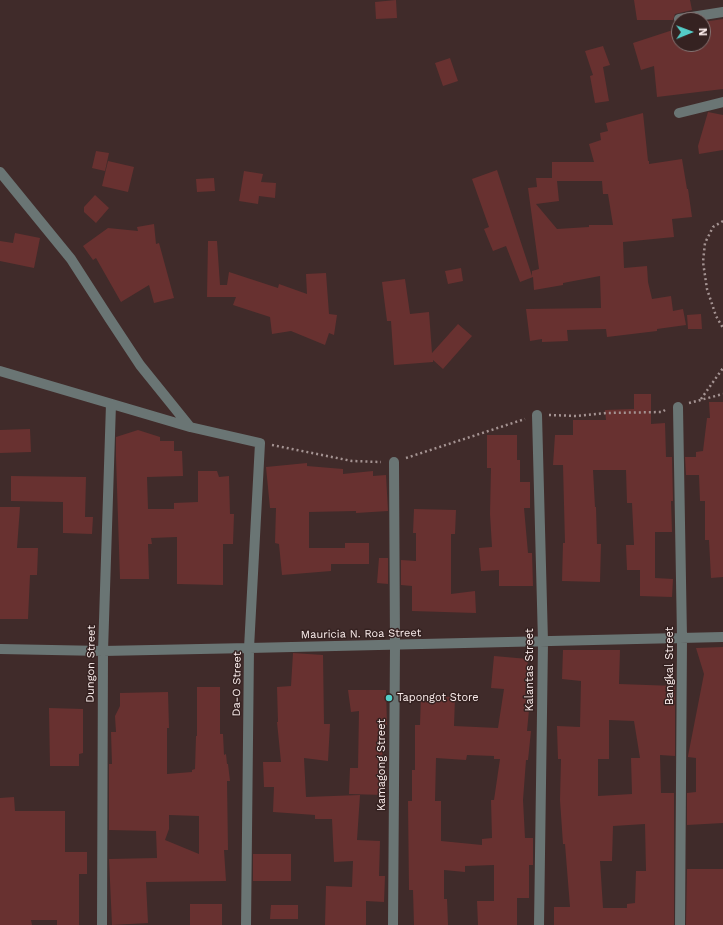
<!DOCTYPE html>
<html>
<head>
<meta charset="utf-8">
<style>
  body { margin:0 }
  #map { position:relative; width:723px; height:925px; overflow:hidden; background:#402b2a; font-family:"Work Sans",sans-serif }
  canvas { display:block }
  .north { position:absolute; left:671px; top:12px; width:40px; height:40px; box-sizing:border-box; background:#352221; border:1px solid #857473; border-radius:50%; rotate:89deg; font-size:11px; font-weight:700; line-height:16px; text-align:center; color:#fceeed }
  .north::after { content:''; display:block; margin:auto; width:14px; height:18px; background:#54cdc8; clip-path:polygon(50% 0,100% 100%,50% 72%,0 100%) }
</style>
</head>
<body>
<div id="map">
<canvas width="723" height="925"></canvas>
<div class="north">N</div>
</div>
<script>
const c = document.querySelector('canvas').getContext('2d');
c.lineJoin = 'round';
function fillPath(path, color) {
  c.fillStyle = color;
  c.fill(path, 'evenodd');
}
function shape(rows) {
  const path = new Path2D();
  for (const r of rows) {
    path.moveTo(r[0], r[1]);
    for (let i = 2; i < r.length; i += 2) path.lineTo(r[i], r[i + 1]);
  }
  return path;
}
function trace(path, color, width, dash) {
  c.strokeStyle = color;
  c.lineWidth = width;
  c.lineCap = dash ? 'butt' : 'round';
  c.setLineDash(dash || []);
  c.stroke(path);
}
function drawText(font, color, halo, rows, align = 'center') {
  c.font = font + ' "Work Sans",sans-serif';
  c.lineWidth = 3;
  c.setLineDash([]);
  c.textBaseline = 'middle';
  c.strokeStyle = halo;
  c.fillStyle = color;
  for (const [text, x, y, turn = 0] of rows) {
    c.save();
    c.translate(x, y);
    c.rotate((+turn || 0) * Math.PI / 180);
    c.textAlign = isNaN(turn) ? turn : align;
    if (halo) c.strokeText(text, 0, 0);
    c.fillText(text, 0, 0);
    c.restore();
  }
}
fillPath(shape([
  [396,0,397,18,376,19,375,2],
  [634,0,690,0,692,10,675,14,673,20,637,20],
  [723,19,723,89,657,97,654,66,641,70,633,43,679,28,679,44,703,44,703,22],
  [603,46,610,65,603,67,609,101,595,103,590,76,593,75,585,51],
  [450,58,458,81,443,86,435,63],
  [708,112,723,115,723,150,699,154,698,146],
  [643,113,648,161,649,161,649,164,682,159,687,189,688,189,692,217,672,219,674,237,623,242,624,268,647,266,648,282,652,299,671,296,673,311,683,309,686,325,657,329,657,331,607,337,606,329,567,330,568,341,542,342,542,339,530,341,526,309,601,308,600,276,563,283,563,285,534,290,533,277,520,282,506,246,493,251,484,229,489,227,472,179,497,170,532,276,532,271,539,269,528,188,537,187,536,178,552,178,552,162,594,162,589,144,601,140,600,133,608,131,606,123],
  [557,181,602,181,603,194,608,194,613,225,589,225,589,227,557,229,536,204,559,201],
  [96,151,109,153,105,171,92,168],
  [108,161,134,167,128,192,102,186],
  [244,171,263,174,261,182,276,183,275,198,259,196,258,204,239,201],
  [214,178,215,191,197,192,196,179],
  [95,195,109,208,96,223,84,212,84,207],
  [154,224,156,244,159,243,174,298,154,303,149,285,121,302,96,258,93,260,83,246,108,228,138,231,137,227],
  [15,233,40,238,34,268,0,261,0,241,13,243],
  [208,241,217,241,220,285,227,285,229,272,278,288,279,284,307,294,306,274,326,273,329,314,337,315,334,335,329,333,325,345,291,331,272,334,270,317,233,305,236,297,207,297],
  [461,268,463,281,448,284,445,271],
  [405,279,410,314,429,312,432,353,458,324,472,336,443,369,433,360,433,362,394,365,391,321,387,321,382,282],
  [701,314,702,329,688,329,687,315],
  [634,394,651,394,651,424,665,423,666,457,672,457,673,501,671,501,672,532,655,532,655,578,673,579,672,597,640,596,640,570,627,570,626,545,634,545,632,503,627,503,626,470,593,470,595,507,596,507,597,544,601,544,600,582,562,581,563,543,565,543,563,465,553,465,555,435,573,435,573,420,606,420,605,410,634,409],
  [709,402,723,402,723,577,711,578,709,540,705,540,705,501,700,501,699,475,686,475,685,457,696,457,696,452,703,451,707,418,710,418],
  [30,429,31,452,0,453,0,430],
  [138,430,160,437,160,441,174,441,174,451,182,451,183,476,147,477,148,509,174,509,174,503,198,502,198,471,217,471,219,477,229,476,230,514,234,514,233,544,223,544,223,585,177,584,177,537,151,538,152,544,148,544,149,579,120,579,116,457,116,437],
  [487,435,517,435,517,460,520,460,520,482,530,482,530,508,524,508,528,553,532,553,533,586,499,586,499,570,481,571,479,548,492,547,490,514,491,468,487,468],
  [307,463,307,466,343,469,343,474,373,471,373,476,386,475,388,511,356,513,356,511,309,512,309,548,345,548,345,543,369,543,369,564,331,564,331,571,282,575,279,544,275,543,276,508,270,508,266,467],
  [11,476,86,477,85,517,93,517,92,534,63,533,63,502,11,501],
  [0,507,20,507,17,548,38,548,37,575,30,575,28,619,0,619],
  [414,509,456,510,455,534,451,534,451,594,475,591,476,613,412,611,412,586,401,585,401,560,416,561,416,533,413,533],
  [379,558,388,558,388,584,377,583],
  [723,647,723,823,687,825,687,793,696,792,696,758,688,757,688,756,704,674,696,648],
  [563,650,620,650,619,684,675,686,675,756,660,755,661,793,674,793,674,925,554,925,554,907,570,907,565,844,563,844,560,800,561,759,558,759,557,726,580,727,581,681,562,679],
  [609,720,634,721,640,758,631,758,632,794,598,796,598,759,609,759],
  [645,824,646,871,636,871,635,903,627,904,627,908,603,908,600,861,612,861,613,826],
  [293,653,323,655,324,724,330,724,328,761,304,758,306,797,360,795,357,840,380,841,379,876,385,876,384,902,366,901,366,925,325,925,326,886,352,887,353,861,334,862,332,819,315,819,315,815,273,812,274,787,264,787,263,762,281,762,277,722,278,722,277,687,291,686],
  [494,656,528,659,525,699,530,699,527,731,531,731,528,760,526,760,523,800,525,838,533,838,533,865,529,865,529,898,517,898,517,925,478,925,477,901,494,901,494,865,465,866,465,872,444,870,444,899,447,899,448,925,414,925,413,890,409,890,408,801,412,801,412,770,415,770,415,725,420,725,421,696,455,697,454,726,498,728,504,689,491,688],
  [467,755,494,756,494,759,500,759,494,800,491,800,492,838,482,839,482,845,441,841,441,801,435,801,436,758,466,760],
  [197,687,220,687,220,734,223,734,224,755,226,754,227,764,228,764,230,781,227,781,228,850,224,850,226,881,146,882,148,923,112,925,109,859,157,858,156,831,109,830,109,764,112,764,111,732,116,732,115,716,120,706,120,693,168,692,169,728,167,728,167,774,192,772,192,770,195,769,196,736,197,736],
  [169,815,199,816,199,854,165,840,169,829],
  [348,690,386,690,387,725,383,725,382,769,384,769,384,795,349,794,350,768,358,768,359,711,351,712],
  [49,708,83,709,83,753,79,754,79,766,50,766],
  [14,797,15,811,65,811,65,852,87,852,87,874,79,874,79,925,57,925,57,920,31,920,32,925,0,925,0,798],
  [253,854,291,854,291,881,253,881],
  [687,869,723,869,723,925,686,925],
  [190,904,222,904,222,925,190,925],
  [271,905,298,905,298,919,270,919]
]), '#683130');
trace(shape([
  [723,221,713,227,705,243,703,262,707,289,716,316,723,328],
  [701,399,723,368],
  [689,403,723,394],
  [549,415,577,416,606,413,662,412,665,410],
  [272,445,352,461,381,462],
  [406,458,525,419]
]), '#a49392', 2.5, [2, 3]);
trace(shape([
  [679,19,723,12],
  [679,113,723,102],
  [0,172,71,259,109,318,140,365,190,427],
  [0,371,190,427,260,443,249,648,246,925],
  [678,407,682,638,680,925],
  [537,415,543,642,539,925],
  [0,649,103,651,249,648,723,637],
  [102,925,103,651,111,404],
  [393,925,395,646,394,462]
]), '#6a7574', 10);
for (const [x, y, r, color] of [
  [389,698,4,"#54cdc8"]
]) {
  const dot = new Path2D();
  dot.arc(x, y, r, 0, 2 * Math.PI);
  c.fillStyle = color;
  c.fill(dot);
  trace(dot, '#352221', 1.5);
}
drawText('11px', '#fceeed', '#352221', [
  ["Mauricia N. Roa Street",361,634,-1],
  ["Dungon Street",91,664,-89],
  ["Bangkal Street",670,666,-90],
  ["Kalantas Street",530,670,-90],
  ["Da-O Street",237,684,-89],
  ["Kamagong Street",382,765,-90]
]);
drawText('11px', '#fceeed', '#352221', [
  ["Tapongot Store",397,698]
], 'left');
</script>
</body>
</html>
